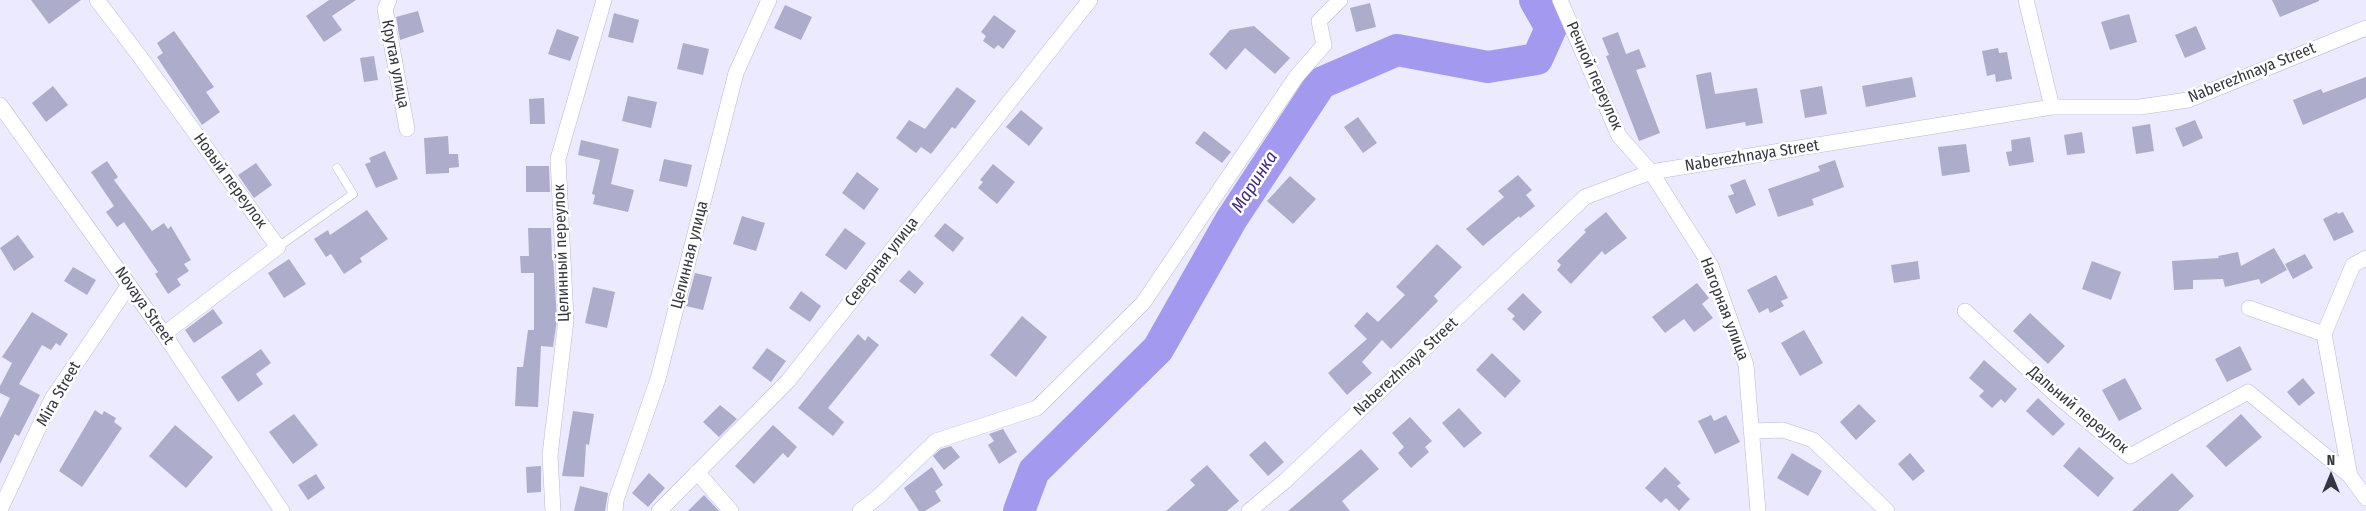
<!DOCTYPE html>
<html>
<head>
<meta charset="utf-8">
<style>
  body { margin:0 }
  #map { position:relative; width:2366px; height:511px; overflow:hidden; background:#ebeafe; font-family:"Fira Sans Condensed",sans-serif }
  canvas { display:block }
  .north { position:absolute; left:2306px; top:451px; width:50px; height:50px; -webkit-text-stroke:4px #fff; paint-order:stroke; rotate:0deg; font-size:14px; font-weight:700; line-height:20px; text-align:center; color:#363642 }
  .north::after { content:''; display:block; margin:auto; width:18px; height:22px; background:#363642; clip-path:polygon(50% 0,100% 100%,50% 72%,0 100%) }
</style>
</head>
<body>
<div id="map">
<canvas width="2366" height="511"></canvas>
<div class="north">N</div>
</div>
<script>
const c = document.querySelector('canvas').getContext('2d');
c.lineJoin = 'round';
function shape(rows) {
  const path = new Path2D();
  for (const r of rows) {
    path.moveTo(r[0], r[1]);
    for (let i = 2; i < r.length; i += 2) path.lineTo(r[i], r[i + 1]);
  }
  return path;
}
function trace(path, color, width, dash) {
  c.strokeStyle = color;
  c.lineWidth = width;
  c.lineCap = dash ? 'butt' : 'round';
  c.setLineDash(dash || []);
  c.stroke(path);
}
function fillPath(path, color) {
  c.fillStyle = color;
  c.fill(path, 'evenodd');
}
function drawText(font, color, halo, rows, align = 'center') {
  c.font = font + ' "Fira Sans Condensed",sans-serif';
  c.lineWidth = 5;
  c.setLineDash([]);
  c.textBaseline = 'middle';
  c.strokeStyle = halo;
  c.fillStyle = color;
  for (const [text, x, y, turn = 0] of rows) {
    c.save();
    c.translate(x, y);
    c.rotate((+turn || 0) * Math.PI / 180);
    c.textAlign = isNaN(turn) ? turn : align;
    if (halo) c.strokeText(text, 0, 0);
    c.fillText(text, 0, 0);
    c.restore();
  }
}
trace(shape([
  [1019,511,1034,471,1158,349,1231,220,1321,83,1397,50,1488,67,1537,59,1551,28,1535,0]
]), '#a399ee', 32);
fillPath(shape([
  [31,0,81,0,49,24],
  [329,0,356,0,332,16,342,30,324,42,306,16],
  [2272,0,2319,0,2319,1,2280,17],
  [1370,3,1376,27,1356,32,1350,8],
  [785,5,812,17,801,40,774,28],
  [418,11,424,32,400,40,396,17],
  [614,13,639,20,633,43,608,37],
  [2129,14,2137,42,2110,50,2101,22],
  [994,15,1016,31,1003,49,998,45,994,49,983,41,986,36,981,32],
  [1254,26,1290,58,1275,74,1245,48,1226,70,1209,54,1230,30],
  [2196,26,2206,49,2185,58,2175,35],
  [557,29,579,37,570,61,548,54],
  [174,31,214,87,206,92,220,112,202,125,157,57,163,53,157,43],
  [1618,32,1626,54,1639,49,1646,67,1636,70,1660,133,1639,141,1606,56,1609,55,1602,38],
  [683,43,709,49,703,75,677,69],
  [1998,48,1999,53,2007,52,2012,79,1996,82,1995,74,1987,76,1982,51],
  [374,56,378,80,364,82,360,58],
  [1711,72,1715,94,1757,88,1763,123,1746,126,1745,122,1706,129,1696,75],
  [1912,77,1916,97,1866,107,1862,86],
  [2366,77,2366,98,2303,125,2293,100,2321,89,2323,93],
  [53,86,68,105,46,122,32,103],
  [1822,86,1827,114,1805,118,1800,90],
  [957,87,976,101,955,129,952,127,931,154,921,147,916,153,896,138,909,120,925,129],
  [628,96,657,102,651,128,622,121],
  [544,98,545,124,530,124,529,99],
  [1021,110,1043,128,1029,146,1006,127],
  [1358,117,1377,143,1363,153,1344,127],
  [2195,120,2203,138,2183,147,2175,128],
  [2150,124,2154,151,2136,154,2132,127],
  [1204,131,1231,152,1222,163,1195,143],
  [2082,132,2085,153,2067,155,2064,135],
  [448,136,449,154,458,154,459,167,449,168,449,173,426,174,424,138],
  [2030,137,2034,162,2009,166,2006,152,2012,151,2011,140],
  [581,140,619,149,611,184,634,190,628,212,593,204,595,195,592,194,600,160,578,155],
  [1966,144,1970,172,1942,176,1938,147],
  [385,151,398,179,376,188,365,164,371,162,369,158],
  [664,159,692,165,687,187,659,181],
  [1835,160,1844,187,1812,199,1814,205,1778,217,1768,189,1820,171,1818,166],
  [107,161,118,177,114,180,152,231,164,223,168,229,171,226,191,260,184,264,189,271,177,279,181,285,168,294,155,274,158,272,124,222,117,227,106,212,114,206,91,172],
  [256,163,272,185,254,198,238,175],
  [993,164,1015,182,997,204,978,188,983,182,980,180],
  [526,166,549,166,550,192,526,192],
  [857,172,879,189,864,210,842,193],
  [1518,175,1532,190,1526,195,1535,206,1520,218,1519,216,1483,246,1466,229,1504,197,1498,191],
  [1290,176,1316,199,1293,224,1267,201],
  [1745,179,1756,205,1736,214,1728,196,1734,194,1730,185],
  [367,210,388,239,360,258,362,262,344,274,331,254,326,257,314,239,328,230,330,235],
  [1606,212,1627,238,1605,255,1602,251,1571,284,1557,270,1561,265,1557,261,1586,232,1584,230],
  [2337,212,2338,214,2343,212,2354,232,2334,241,2323,219],
  [742,216,765,223,756,251,733,244],
  [945,223,964,238,953,252,934,236],
  [528,228,551,228,552,256,553,256,557,320,553,347,541,346,538,407,515,406,517,367,523,367,528,330,534,330,534,273,521,273,520,256,529,256],
  [845,228,866,243,846,270,825,255],
  [18,235,34,257,14,271,0,248],
  [1437,244,1462,267,1434,296,1438,301,1391,349,1382,340,1362,362,1372,373,1347,395,1328,373,1367,339,1354,326,1367,312,1378,322,1405,295,1396,287],
  [2274,248,2287,270,2261,284,2259,279,2225,287,2223,279,2193,280,2193,289,2174,290,2172,261,2219,258,2218,256,2238,252,2241,266],
  [2305,254,2313,268,2293,279,2285,264],
  [289,259,306,284,284,298,268,273],
  [1918,261,1920,279,1894,283,1891,265],
  [2092,261,2121,272,2111,300,2082,289],
  [73,267,96,280,87,295,64,281],
  [909,270,924,283,915,294,899,281],
  [695,273,712,277,703,310,686,306],
  [1776,275,1788,298,1781,301,1784,306,1770,313,1768,308,1759,313,1747,290],
  [1697,283,1709,298,1702,304,1713,318,1694,332,1684,319,1665,333,1652,317],
  [593,287,615,292,607,328,585,323],
  [801,291,821,306,810,322,789,308],
  [1523,293,1542,312,1524,331,1512,319,1515,316,1507,309],
  [213,309,223,323,194,343,185,330],
  [32,312,68,334,60,346,56,343,51,350,42,345,19,384,40,395,19,436,15,434,0,464,0,418,10,398,0,393,0,386,12,363,2,357],
  [2030,313,2065,346,2048,364,2013,331],
  [1022,316,1047,337,1016,377,990,355],
  [1804,330,1823,363,1800,376,1781,343],
  [858,334,865,341,868,336,879,345,828,408,844,422,833,436,798,408],
  [2240,346,2252,370,2227,382,2215,359],
  [767,348,786,361,771,382,752,368],
  [261,349,271,363,256,374,263,384,238,402,221,377],
  [1492,353,1521,381,1505,398,1476,370],
  [1984,360,2017,389,2005,403,2001,399,1992,408,1979,396,1984,391,1969,378],
  [2125,378,2142,409,2119,421,2102,390],
  [2303,378,2315,393,2299,406,2287,392],
  [2038,398,2065,424,2053,436,2026,411],
  [1859,404,1876,421,1856,440,1840,422],
  [720,405,737,419,719,437,703,422],
  [1459,408,1482,433,1464,448,1442,423],
  [95,410,102,415,104,411,116,418,114,422,122,428,82,487,59,471],
  [573,411,594,414,589,445,586,444,584,477,562,476],
  [294,414,318,445,293,464,269,432],
  [2241,414,2262,437,2226,467,2206,446],
  [1711,415,1714,421,1726,415,1740,442,1715,454,1698,421],
  [1410,417,1432,441,1425,447,1429,452,1411,468,1398,453,1404,447,1392,433],
  [175,425,213,457,186,488,149,456],
  [773,425,797,447,788,458,783,453,754,484,735,466],
  [1003,429,1017,452,999,464,988,445,994,441,989,434],
  [1265,441,1284,462,1268,476,1249,455],
  [951,446,960,457,944,470,933,456,941,449],
  [2079,447,2114,478,2098,497,2063,466],
  [1361,449,1379,469,1342,501,1350,511,1288,511],
  [1792,453,1822,471,1808,496,1777,478],
  [1910,453,1925,471,1913,481,1898,464],
  [1207,465,1239,501,1227,511,1166,511,1195,485,1190,480],
  [541,466,541,492,527,493,526,467],
  [932,467,943,485,935,491,941,501,925,511,919,511,904,488],
  [1665,467,1681,483,1677,486,1690,499,1679,511,1666,498,1661,503,1645,488],
  [649,473,665,488,648,507,632,493],
  [2172,473,2194,496,2178,511,2132,511],
  [316,474,325,488,308,500,298,485],
  [580,486,608,493,605,511,574,511],
  [704,495,719,511,688,511]
]), '#aeaccb');
const service = shape([
  [278,247,353,194,337,168]
]);
const minor = shape([
  [97,0,138,54,278,247,164,334],
  [389,0,385,9,407,129],
  [1560,0,1619,136,1651,172,1711,266,1746,365,1758,511],
  [2026,0,2052,107],
  [0,105,164,334,282,511],
  [2249,308,2324,334],
  [1965,311,2055,394,2130,456,2248,392,2350,476,2366,498],
  [1751,431,1783,430,1813,440,1887,511],
  [697,472,731,511],
  [2350,476,2324,334,2353,265,2366,258],
  [0,510,52,399,129,285],
  [553,511,550,455,566,320,558,159,604,0],
  [615,511,616,500,658,379,736,73,769,0],
  [659,511,788,381,1090,0],
  [860,511,878,497,936,441,1037,408,1143,303,1296,77,1324,45,1319,21,1340,0],
  [1249,511,1285,481,1585,197,1651,172,2052,107,2140,107,2188,100,2366,28]
]);
trace(service, '#bbb9d9', 9);
trace(minor, '#bbb9d9', 16);
trace(service, '#fff', 8);
trace(minor, '#fff', 15);
drawText('16px', '#363642', '#fff', [
  ["Крутая улица",395,64,79],
  ["Naberezhnaya Street",2252,73,-22],
  ["Речной переулок",1594,76,66],
  ["Naberezhnaya Street",1752,156,-9],
  ["Новый переулок",230,181,54],
  ["Целинный переулок",562,253,-92],
  ["Целинная улица",690,255,-76],
  ["Северная улица",882,262,-52],
  ["Novaya Street",144,306,55],
  ["Нагорная улица",1724,309,69],
  ["Naberezhnaya Street",1406,367,-43],
  ["Mira Street",59,394,-60],
  ["Дальний переулок",2078,410,40]
]);
drawText('italic 18px', '#412889', '#fff', [
  ["Маринка",1255,182,-57]
]);
</script>
</body>
</html>
